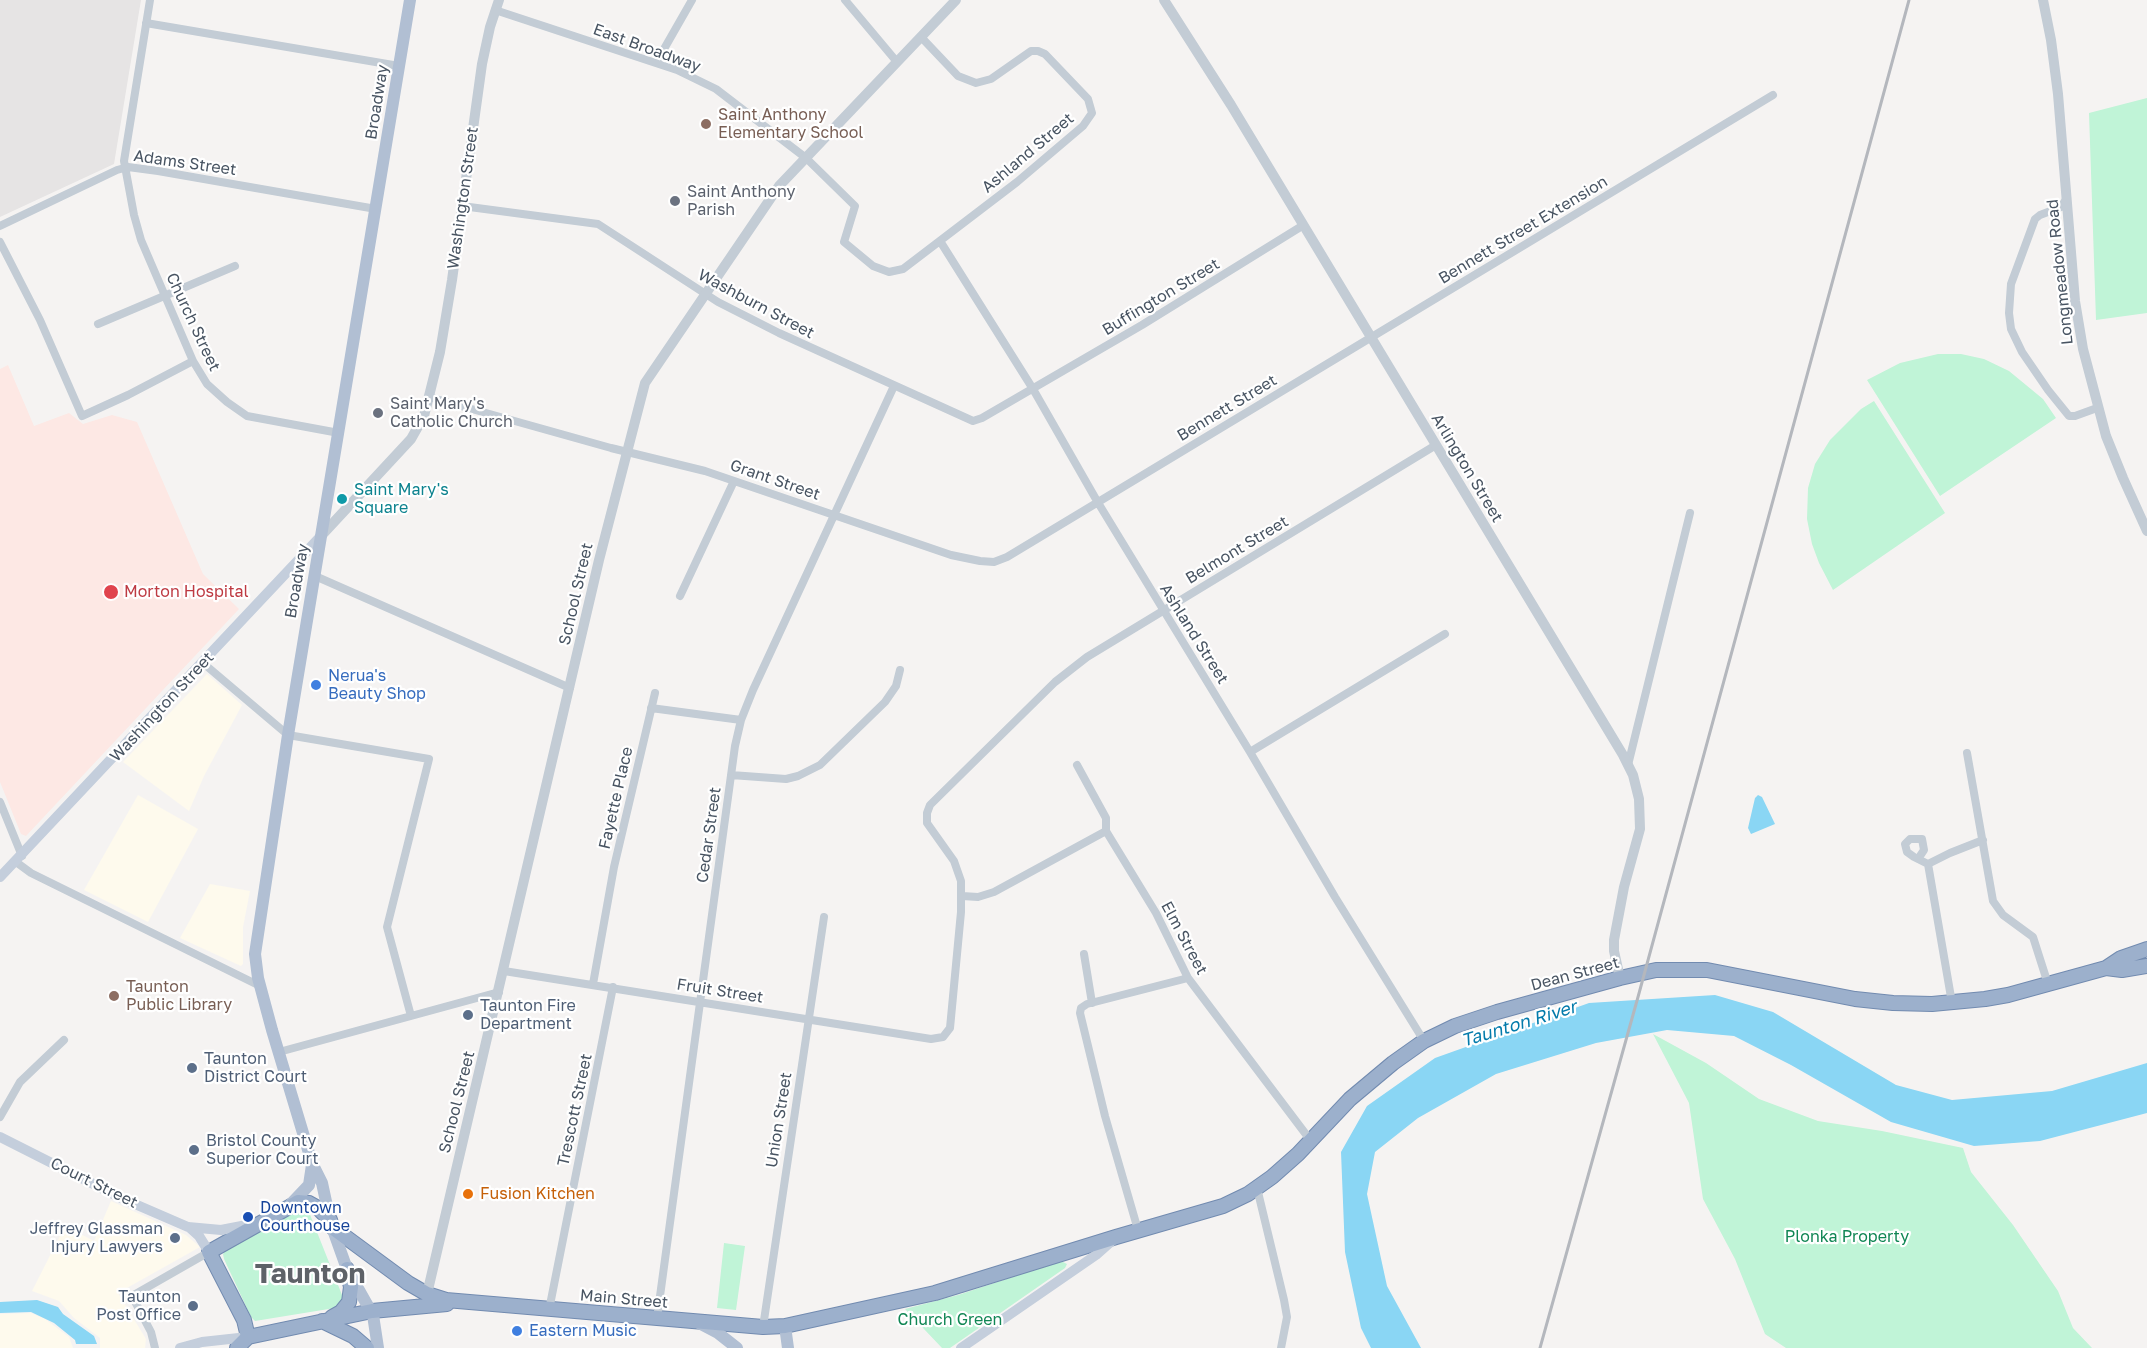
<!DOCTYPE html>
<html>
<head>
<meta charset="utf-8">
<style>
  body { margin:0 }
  canvas { display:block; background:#f5f3f2 }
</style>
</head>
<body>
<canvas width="2147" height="1348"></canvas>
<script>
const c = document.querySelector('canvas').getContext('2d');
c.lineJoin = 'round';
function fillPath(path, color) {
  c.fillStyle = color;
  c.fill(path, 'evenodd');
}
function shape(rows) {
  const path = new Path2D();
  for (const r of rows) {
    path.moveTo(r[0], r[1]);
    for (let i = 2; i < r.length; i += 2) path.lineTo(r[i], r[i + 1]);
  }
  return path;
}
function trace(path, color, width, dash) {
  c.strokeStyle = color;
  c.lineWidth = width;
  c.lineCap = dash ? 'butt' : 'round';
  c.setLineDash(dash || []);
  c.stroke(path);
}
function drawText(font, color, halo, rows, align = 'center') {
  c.font = font + ' "Golos Text",sans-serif';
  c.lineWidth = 4.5;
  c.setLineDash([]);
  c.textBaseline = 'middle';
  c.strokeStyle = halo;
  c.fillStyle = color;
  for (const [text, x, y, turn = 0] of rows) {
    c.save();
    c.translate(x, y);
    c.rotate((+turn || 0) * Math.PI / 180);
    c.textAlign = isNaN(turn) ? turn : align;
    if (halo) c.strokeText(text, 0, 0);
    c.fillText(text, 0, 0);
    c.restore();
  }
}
fillPath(shape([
  [207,674,242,705,204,776,189,811,123,762],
  [138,795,198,829,148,922,84,890],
  [210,884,250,891,243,927,243,964,241,966,180,938],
  [111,1201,186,1235,200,1247,118,1293,146,1339,145,1348,100,1348,100,1338,74,1318,59,1301,32,1291,65,1226,94,1241],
  [31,1313,45,1319,69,1337,73,1348,0,1348,0,1314]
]), '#fefaed');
fillPath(shape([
  [0,0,141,0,114,164,0,217]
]), '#e6e4e4');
fillPath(shape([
  [8,365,34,426,69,413,83,424,112,415,137,422,203,574,239,609,26,836,21,834,0,782,0,369]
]), '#fde8e4');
fillPath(shape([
  [2147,98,2147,313,2096,320,2089,113],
  [1938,354,1961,354,1984,359,2009,371,2043,399,2056,418,1940,496,1867,380,1900,363],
  [1874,401,1945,513,1833,590,1819,563,1812,544,1807,519,1808,488,1815,464,1830,440,1861,409],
  [1653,1034,1706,1063,1759,1099,1818,1121,1882,1131,1963,1148,1971,1172,2013,1225,2058,1291,2073,1328,2092,1348,1786,1348,1765,1334,1735,1259,1703,1199,1689,1103],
  [299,1210,309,1212,344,1300,341,1307,255,1321,251,1317,224,1259,223,1254,226,1250],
  [724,1243,745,1246,736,1310,717,1308],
  [1061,1261,1067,1264,1065,1268,950,1348,942,1348,905,1309,958,1295]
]), '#c0f4d7');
fillPath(shape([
  [1758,795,1762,797,1775,824,1751,834,1748,828,1755,798],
  [1715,995,1773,1012,1896,1085,1952,1100,2052,1091,2147,1063,2147,1113,2040,1141,1974,1146,1891,1122,1791,1065,1734,1036,1667,1030,1596,1043,1496,1074,1418,1118,1375,1152,1367,1194,1387,1286,1421,1348,1371,1348,1361,1328,1345,1252,1341,1152,1367,1106,1435,1058,1589,1003],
  [37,1300,58,1307,63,1314,94,1336,97,1344,76,1344,75,1340,54,1323,31,1312,0,1313,0,1302]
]), '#8ad6f4');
const trunk = shape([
  [2106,968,2121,958,2147,949],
  [332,1317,341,1312,349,1302,351,1287,347,1269],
  [322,1321,353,1336,367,1348],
  [248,1337,244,1320,209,1252,298,1202,309,1203,318,1208,330,1220,332,1227,408,1283,427,1294,446,1300,763,1327,785,1326,935,1293,1116,1237,1223,1206,1248,1194,1272,1177,1298,1154,1350,1099,1393,1063,1424,1041,1455,1026,1497,1012,1620,978,1656,970,1707,970,1855,999,1893,1003,1932,1004,1985,999,2008,995,2106,968,2122,970,2147,966],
  [248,1337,372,1311,447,1304],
  [237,1348,248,1337]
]);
trace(trunk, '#728bb0', 16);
trace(shape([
  [150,0,124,161,134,215,141,240,193,361,207,384,227,402,247,416,339,433],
  [845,0,897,62],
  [495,10,677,70,716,89,806,158,855,206,844,242,873,266,889,272,903,269,1017,182,1083,126,1092,113,1088,99,1045,54,1038,51,1031,51,991,79,976,83,958,76,921,37],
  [146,23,399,66],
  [656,63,692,0],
  [2067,198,2061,207,2040,215,2035,219,2011,284,2009,313,2011,329,2022,352,2048,390,2069,416,2075,416,2097,408],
  [462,206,598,224,718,302,779,333,973,421,982,418,1142,325,1302,226],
  [0,226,117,170,128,167,158,171,376,209],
  [940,241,1033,389,1097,501,1250,752,1335,897,1424,1041],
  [0,242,40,320,82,416,128,395,193,361],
  [98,324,235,266],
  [429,397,611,448,705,471,951,555,980,561,994,562,1007,557,1773,95],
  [315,576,570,688],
  [680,596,734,481],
  [203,663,288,735,429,759,387,927,411,1016],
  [651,708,741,720],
  [1250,752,1445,634],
  [1967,753,1993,901,2003,915,2033,937,2048,984],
  [1077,765,1106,818,1106,831,1156,913,1188,978,1311,1141],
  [1628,765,1690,513],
  [731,775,786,779,798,776,820,765,885,702,896,686,900,670],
  [0,802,22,856],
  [1918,859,1924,850,1922,839,1910,839,1905,844,1907,852,1914,857,1928,864],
  [16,862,31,873,260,986],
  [1928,864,1952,1003],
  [1928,864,1950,853,1983,840],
  [962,896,978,897,994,892,1106,831],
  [1084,954,1092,1003],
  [504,971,931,1039,943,1037,950,1028,961,912,961,881,954,861,927,823,927,813,930,805,1055,682,1087,657,1436,445],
  [593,984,614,867,655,693],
  [279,1052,499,992],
  [0,1117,20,1082,64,1040],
  [1257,1188,1284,1300,1287,1317,1281,1348],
  [1138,1230,1105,1116,1080,1013,1081,1008,1087,1004,1188,978],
  [549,1310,613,987],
  [657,1318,735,746,741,720,753,690,894,386],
  [763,1327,824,917],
  [155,1348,151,1332,132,1296,209,1252]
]), '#c3ccd5', 8);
trace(shape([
  [1164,0,1231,105,1623,755,1633,775,1639,799,1640,829,1624,887,1614,940,1614,951,1620,978],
  [2043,0,2051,40,2058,94,2075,301,2083,349,2106,436,2123,478,2147,531],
  [321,536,411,439,424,416,440,352,452,280,482,64,490,27,499,0],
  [427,1294,599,560,645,383,779,186,956,0]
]), '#c3ccd5', 10);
trace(shape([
  [0,877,321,536],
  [0,1137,121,1198,188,1227,221,1230,252,1224],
  [189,1227,199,1236,209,1252],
  [180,1348,202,1342,248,1337],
  [961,1348,1096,1255,1114,1239]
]), '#c4cedc', 10);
trace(shape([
  [290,1205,309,1185,312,1165],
  [330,1220,322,1183,312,1163,272,1030,258,978,255,954,288,735,410,0],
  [332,1227,347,1269,373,1315,378,1348],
  [697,1322,718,1333,737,1348],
  [785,1326,788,1348]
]), '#b1bfd3', 12);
trace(trunk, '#9cb0cc', 14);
trace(shape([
  [1540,1348,1638,997,1909,0]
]), '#b4b7bd', 3);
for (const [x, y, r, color] of [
  [706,124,6,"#8d6e63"],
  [675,201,6,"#6b7280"],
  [378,413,6,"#6b7280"],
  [342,499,6,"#0f9aa8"],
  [111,592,8,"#e0444e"],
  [316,685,6,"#3f7fe0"],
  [114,996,6,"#8d6e63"],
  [468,1015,6,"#5c6f8a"],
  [192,1068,6,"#5c6f8a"],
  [194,1150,6,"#5c6f8a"],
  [468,1194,6,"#e8710a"],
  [248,1217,6,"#1a4fb4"],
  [175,1238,6,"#5c6f8a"],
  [193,1306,6,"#5c6f8a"],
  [517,1331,6,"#3f7fe0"]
]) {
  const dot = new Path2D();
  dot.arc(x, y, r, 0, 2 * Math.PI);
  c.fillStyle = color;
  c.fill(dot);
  trace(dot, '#fff', 2);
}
drawText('16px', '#485462', '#fff', [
  ["East Broadway",647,48,20],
  ["Broadway",377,102,-81],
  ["Ashland Street",1028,153,-40],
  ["Adams Street",185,163,8],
  ["Washington Street",463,198,-82],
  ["Bennett Street Extension",1523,230,-31],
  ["Longmeadow Road",2060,272,-96],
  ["Buffington Street",1161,297,-31],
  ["Washburn Street",756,304,28],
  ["Church Street",193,322,65],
  ["Bennett Street",1227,408,-31],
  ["Arlington Street",1467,468,59],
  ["Grant Street",775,480,19],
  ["Belmont Street",1237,550,-31],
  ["Broadway",297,581,-80],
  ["School Street",576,594,-77],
  ["Ashland Street",1194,634,58],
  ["Washington Street",162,707,-47],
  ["Fayette Place",616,798,-77],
  ["Cedar Street",709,835,-82],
  ["Elm Street",1184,938,62],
  ["Dean Street",1575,974,-15],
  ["Fruit Street",720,991,9],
  ["School Street",457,1102,-76],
  ["Trescott Street",575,1110,-78],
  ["Union Street",779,1120,-81],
  ["Court Street",94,1183,26],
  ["Main Street",624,1299,5]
]);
drawText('16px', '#785e54', '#fff', [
  ["Saint Anthony",718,115],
  ["Elementary School",718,133],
  ["Taunton",126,987],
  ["Public Library",126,1005]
], 'left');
drawText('16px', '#5b616d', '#fff', [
  ["Saint Anthony",687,192],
  ["Parish",687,210],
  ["Saint Mary's",390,404],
  ["Catholic Church",390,422]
], 'left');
drawText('16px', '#0d838f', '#fff', [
  ["Saint Mary's",354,490],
  ["Square",354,508]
], 'left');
drawText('16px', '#be3a42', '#fff', [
  ["Morton Hospital",124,592]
], 'left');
drawText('16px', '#366cbe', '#fff', [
  ["Nerua's",328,676],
  ["Beauty Shop",328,694],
  ["Eastern Music",529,1331]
], 'left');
drawText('16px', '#4e5e75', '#fff', [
  ["Taunton Fire",480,1006],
  ["Department",480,1024],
  ["Taunton",204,1059],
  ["District Court",204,1077],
  ["Bristol County",206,1141],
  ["Superior Court",206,1159],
  ["Jeffrey Glassman",163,1229,"right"],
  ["Injury Lawyers",163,1247,"right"],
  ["Taunton",181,1297,"right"],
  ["Post Office",181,1315,"right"]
], 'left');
drawText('16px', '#c56008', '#fff', [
  ["Fusion Kitchen",480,1194]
], 'left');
drawText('16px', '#164399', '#fff', [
  ["Downtown",260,1208],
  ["Courthouse",260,1226]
], 'left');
drawText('16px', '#108654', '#fff', [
  ["Plonka Property",1847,1237],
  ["Church Green",950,1320]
]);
drawText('italic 18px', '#037bab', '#fff', [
  ["Taunton River",1519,1024,-17]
]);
drawText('bold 28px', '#5e6268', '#fff', [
  ["Taunton",310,1274]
]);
</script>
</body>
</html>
